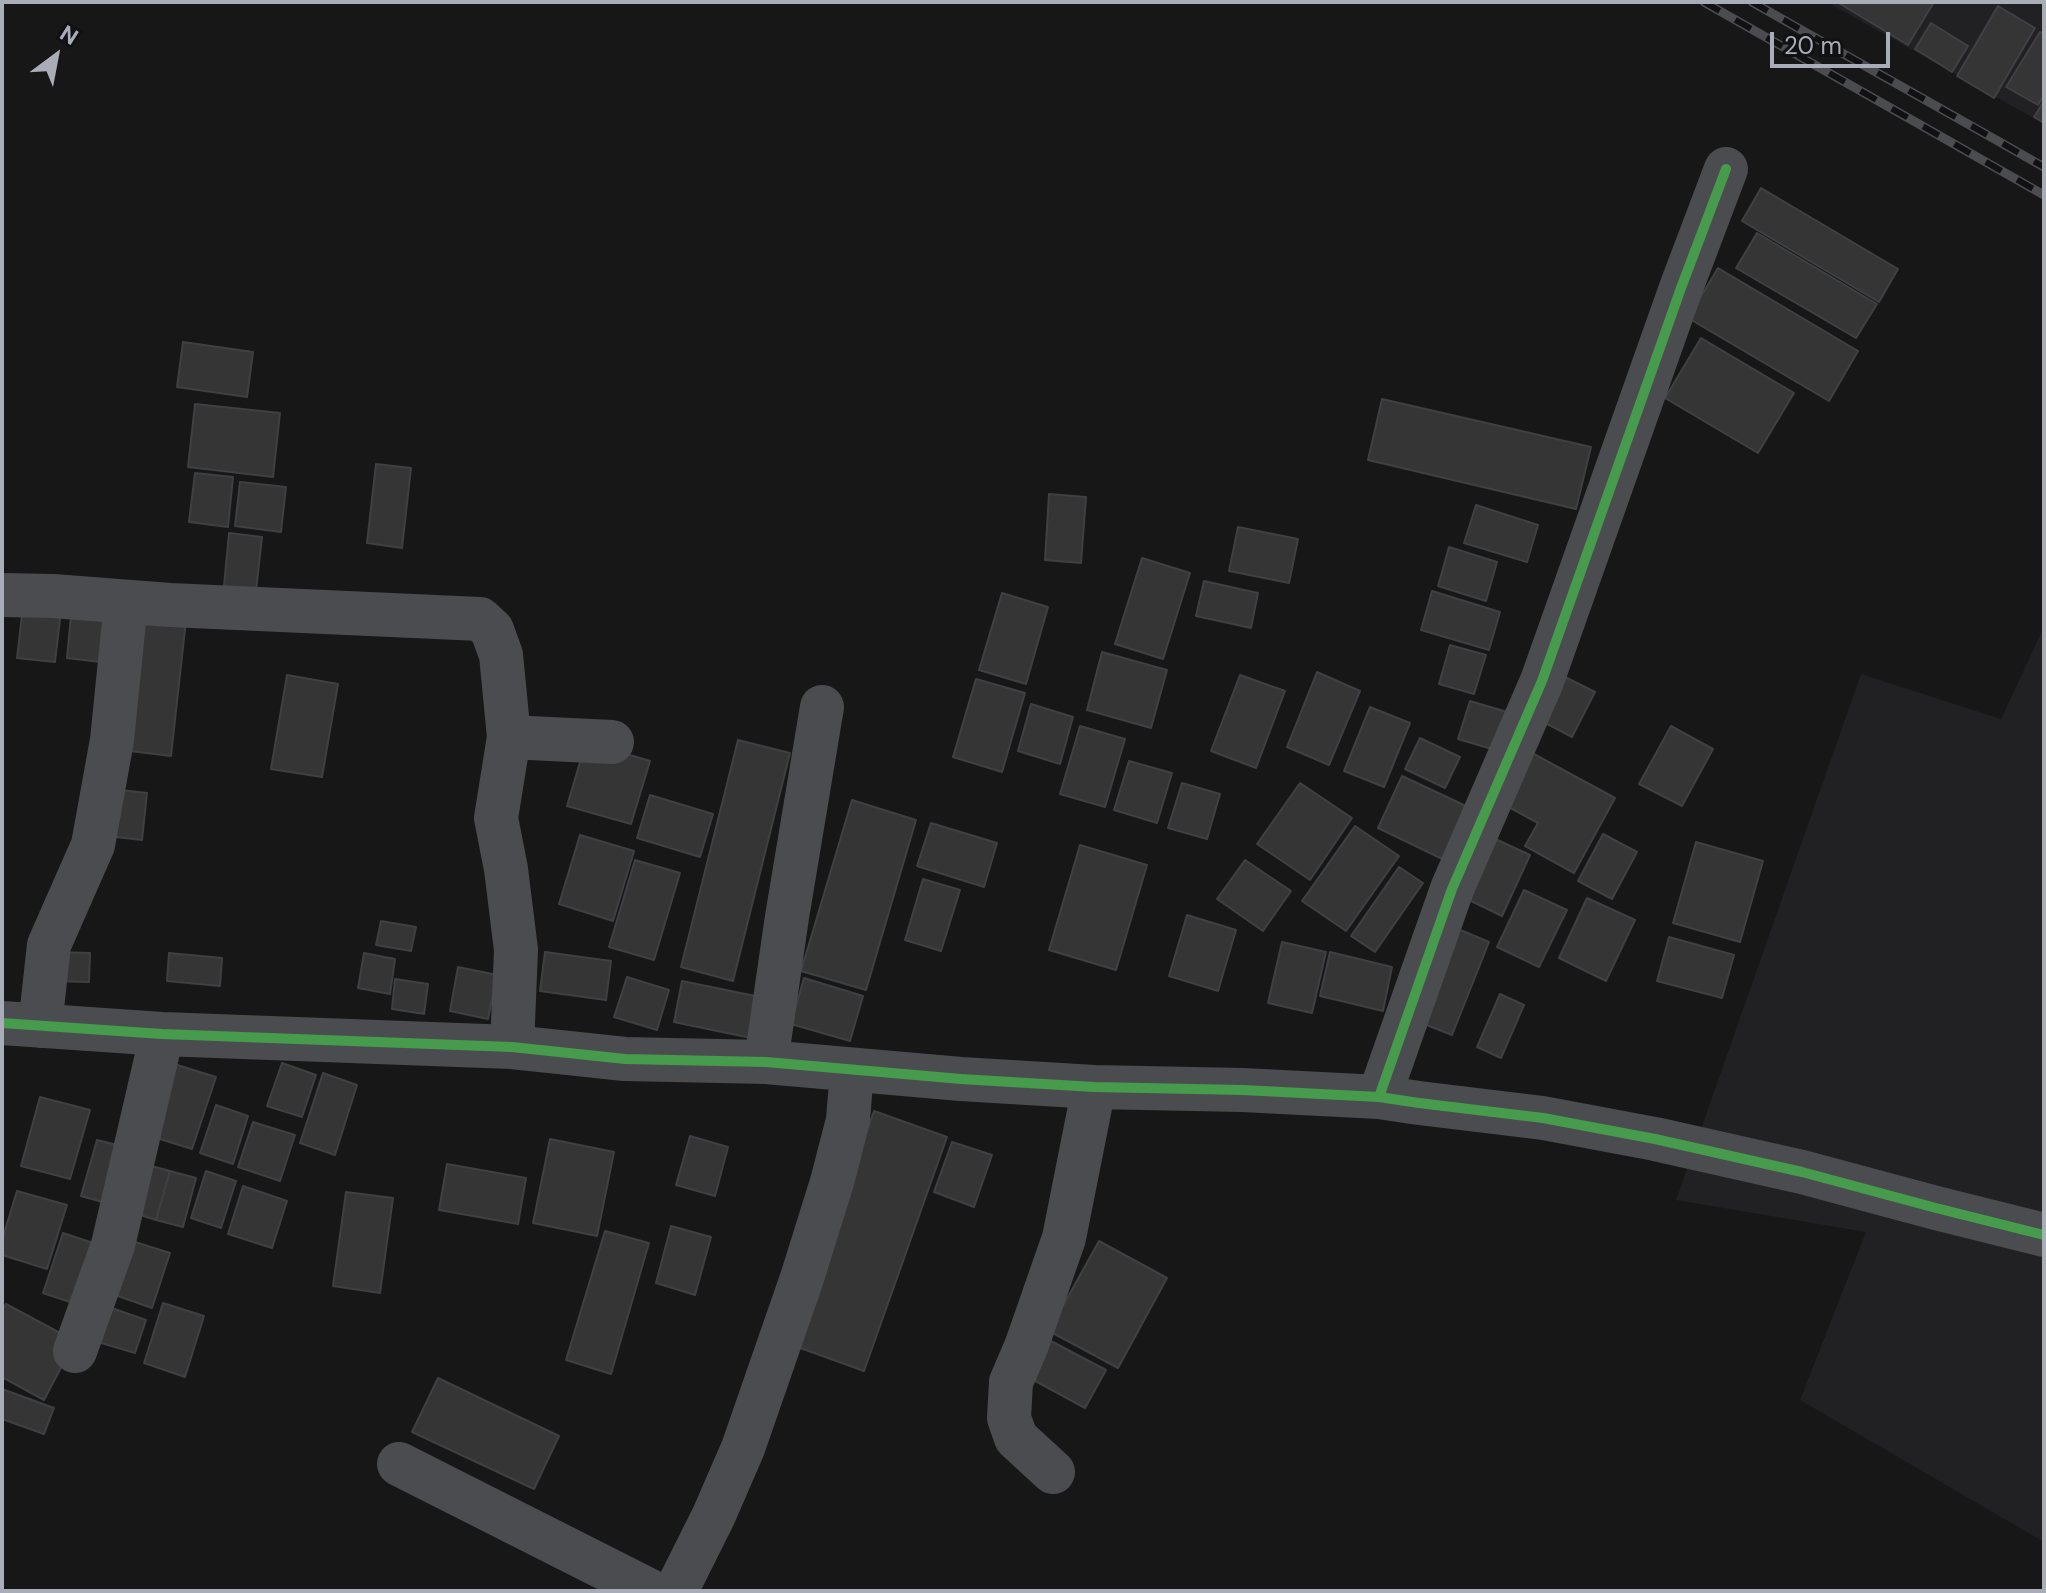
<!DOCTYPE html>
<html>
<head>
<meta charset="utf-8">
<style>
  body { margin:0 }
  #map { position:relative; width:2046px; height:1593px; overflow:hidden; background:#171717; font-family:"DM Sans",sans-serif }
  canvas { display:block }
  .frame { position:absolute; inset:0; border:4px solid #a8adb8; pointer-events:none }
  .north { position:absolute; left:16px; top:16px; width:80px; height:80px; -webkit-text-stroke:6px #111113; paint-order:stroke; rotate:32deg; font-size:22px; font-weight:700; line-height:32px; text-align:center; color:#a8adb8 }
  .north::after { content:''; display:block; margin:auto; width:28px; height:36px; background:#a8adb8; clip-path:polygon(50% 0,100% 100%,50% 72%,0 100%) }
  .scale { position:absolute; left:1770px; top:32px; width:120px; height:36px; box-sizing:border-box; border:4px solid #a8adb8; border-top:0; padding-left:10px; font-size:24px; line-height:28px; white-space:nowrap; color:#a8adb8; -webkit-text-stroke:6px #111113; paint-order:stroke }
</style>
</head>
<body>
<div id="map">
<canvas width="2046" height="1593"></canvas>
<div class="frame"></div>
<div class="north">N</div>
<div class="scale">20 m</div>
</div>
<script>
const c = document.querySelector('canvas').getContext('2d');
c.lineJoin = 'round';
function fillPath(path, color) {
  c.fillStyle = color;
  c.fill(path, 'evenodd');
}
function shape(rows) {
  const path = new Path2D();
  for (const r of rows) {
    path.moveTo(r[0], r[1]);
    for (let i = 2; i < r.length; i += 2) path.lineTo(r[i], r[i + 1]);
  }
  return path;
}
function trace(path, color, width, dash) {
  c.strokeStyle = color;
  c.lineWidth = width;
  c.lineCap = dash ? 'butt' : 'round';
  c.setLineDash(dash || []);
  c.stroke(path);
}
fillPath(shape([
  [1827,2,2044,2,2044,124],
  [2044,627,2044,1542,1800,1400,1866,1232,1676,1200,1861,674,2001,719]
]), '#212123');
const building = shape([
  [1837,2,1934,2,1908,45,1837,2],
  [1998,6,2035,28,1994,98,1957,76,1998,6],
  [1931,23,1968,46,1952,72,1915,49,1931,23],
  [2040,32,2044,34,2044,95,2038,105,2006,87,2040,32],
  [2044,101,2044,123,2034,117,2044,101],
  [1761,188,1898,269,1879,302,1742,221,1761,188],
  [1757,233,1877,304,1856,338,1736,268,1757,233],
  [1718,268,1858,351,1829,401,1688,318,1718,268],
  [1701,338,1794,393,1758,453,1665,398,1701,338],
  [183,342,253,352,247,397,177,387,183,342],
  [1382,399,1591,447,1576,509,1368,460,1382,399],
  [195,404,280,413,273,477,188,467,195,404],
  [376,464,411,468,402,548,367,543,376,464],
  [195,473,233,477,228,527,189,522,195,473],
  [240,482,286,487,281,532,235,526,240,482],
  [1049,494,1086,497,1081,563,1045,560,1049,494],
  [1476,505,1538,525,1527,562,1464,543,1476,505],
  [1238,527,1298,539,1289,583,1229,571,1238,527],
  [229,533,262,537,256,591,224,586,229,533],
  [1449,547,1497,562,1486,601,1438,586,1449,547],
  [1142,558,1190,573,1163,659,1115,644,1142,558],
  [1204,581,1258,593,1251,628,1196,616,1204,581],
  [1432,591,1500,612,1489,650,1421,630,1432,591],
  [1002,593,1048,607,1026,684,979,670,1002,593],
  [72,605,123,611,117,664,67,658,72,605],
  [23,606,61,611,55,662,17,658,23,606],
  [137,615,186,620,171,756,122,750,137,615],
  [1450,645,1486,655,1474,694,1439,684,1450,645],
  [1102,652,1167,670,1151,728,1087,710,1102,652],
  [1317,672,1360,691,1329,765,1287,747,1317,672],
  [1557,673,1595,692,1572,737,1534,717,1557,673],
  [287,675,338,684,322,777,271,769,287,675],
  [1240,675,1285,691,1256,768,1211,751,1240,675],
  [976,679,1025,693,1002,772,953,757,976,679],
  [1470,701,1514,714,1502,752,1458,739,1470,701],
  [1031,704,1073,717,1060,764,1018,751,1031,704],
  [1370,707,1410,723,1384,787,1344,771,1370,707],
  [1080,726,1125,739,1105,807,1060,794,1080,726],
  [1671,726,1713,749,1682,806,1639,784,1671,726],
  [1420,738,1460,757,1445,788,1405,769,1420,738],
  [738,740,790,753,733,981,681,967,738,740],
  [586,742,650,761,631,824,567,806,586,742],
  [1532,753,1615,798,1574,873,1525,846,1538,823,1505,805,1532,753],
  [1129,761,1172,773,1157,823,1114,810,1129,761],
  [1402,776,1481,813,1457,866,1378,828,1402,776],
  [1182,783,1220,794,1207,839,1168,828,1182,783],
  [1300,783,1352,818,1310,880,1257,844,1300,783],
  [111,789,147,793,142,840,107,836,111,789],
  [650,795,713,814,700,857,637,838,650,795],
  [852,800,916,820,866,990,801,971,852,800],
  [931,823,997,843,984,887,917,866,931,823],
  [1355,826,1399,856,1346,931,1302,901,1355,826],
  [1603,834,1637,852,1612,899,1578,881,1603,834],
  [580,835,634,851,613,921,559,904,580,835],
  [1491,837,1530,855,1502,916,1463,897,1491,837],
  [1696,842,1763,861,1740,942,1673,923,1696,842],
  [1080,845,1147,865,1116,970,1049,950,1080,845],
  [635,860,680,873,654,960,609,947,635,860],
  [1245,860,1291,891,1263,931,1217,899,1245,860],
  [1399,867,1423,883,1375,952,1351,936,1399,867],
  [923,879,960,890,941,951,905,940,923,879],
  [1524,890,1567,910,1539,967,1497,947,1524,890],
  [1587,898,1635,920,1606,981,1559,958,1587,898],
  [1187,915,1236,930,1218,991,1169,976,1187,915],
  [381,921,416,927,411,951,376,945,381,921],
  [1446,924,1489,942,1452,1035,1409,1018,1446,924],
  [1669,937,1734,955,1722,998,1657,981,1669,937],
  [1282,942,1326,952,1312,1013,1268,1003,1282,942],
  [54,952,90,953,89,982,53,981,54,952],
  [545,952,611,961,606,1000,540,991,545,952],
  [1330,952,1392,967,1383,1011,1320,996,1330,952],
  [169,953,222,958,220,986,167,981,169,953],
  [364,953,395,959,390,994,358,988,364,953],
  [458,967,497,975,488,1019,450,1011,458,967],
  [627,977,669,990,657,1030,614,1017,627,977],
  [804,978,863,996,850,1041,791,1024,804,978],
  [395,979,428,984,424,1014,392,1009,395,979],
  [682,981,765,998,756,1039,674,1022,682,981],
  [1500,994,1524,1005,1501,1058,1477,1047,1500,994],
  [282,1063,316,1075,302,1117,267,1106,282,1063],
  [174,1064,216,1077,192,1149,150,1136,174,1064],
  [323,1073,357,1085,335,1155,300,1143,323,1073],
  [40,1097,90,1110,70,1179,21,1166,40,1097],
  [216,1105,248,1116,233,1164,200,1153,216,1105],
  [874,1111,947,1137,864,1371,792,1345,874,1111],
  [253,1122,295,1135,280,1181,238,1167,253,1122],
  [690,1136,728,1147,715,1196,676,1185,690,1136],
  [550,1139,614,1152,597,1236,533,1223,550,1139],
  [97,1140,129,1148,113,1205,81,1196,97,1140],
  [952,1142,992,1155,974,1207,934,1192,952,1142],
  [144,1164,170,1171,156,1220,131,1212,144,1164],
  [447,1164,526,1178,518,1224,439,1210,447,1164],
  [170,1171,196,1178,183,1227,156,1220,170,1171],
  [206,1171,236,1181,221,1228,191,1218,206,1171],
  [243,1186,287,1201,272,1248,228,1234,243,1186],
  [17,1191,67,1205,47,1269,2,1255,2,1240,17,1191],
  [346,1192,393,1198,380,1293,333,1286,346,1192],
  [671,1226,711,1237,695,1295,656,1283,671,1226],
  [605,1231,649,1243,611,1374,566,1360,605,1231],
  [63,1233,108,1248,88,1308,43,1293,63,1233],
  [132,1241,170,1253,152,1308,115,1295,132,1241],
  [1099,1241,1167,1278,1118,1368,1049,1331,1099,1241],
  [163,1303,204,1316,185,1377,144,1363,163,1303],
  [6,1304,75,1341,44,1400,2,1377,2,1311,6,1304],
  [100,1304,146,1320,135,1353,88,1339,100,1304],
  [1049,1340,1106,1370,1085,1408,1028,1377,1049,1340],
  [438,1378,559,1436,534,1489,412,1432,438,1378],
  [2,1389,54,1408,44,1434,2,1419,2,1389]
]);
fillPath(building, '#353536');
trace(building, '#3f4043', 2);
trace(shape([
  [2,595,53,596,170,605,480,619,492,630,501,655,509,737,496,818,506,869,516,950,512,1047],
  [509,737,612,742],
  [2,1023,162,1034,512,1047,625,1059,766,1062,961,1079,1094,1087,1243,1090,1379,1097,1419,1103,1543,1118,1655,1139,1802,1172,1936,1208,2044,1235],
  [40,1026,49,945,93,845,112,740,126,602],
  [766,1062,787,917,822,707],
  [1379,1097,1452,889,1542,681,1681,288,1726,169],
  [75,1351,113,1245,162,1034],
  [399,1464,650,1591],
  [1053,1472,1016,1438,1009,1418,1011,1382,1026,1347,1064,1238,1094,1087],
  [676,1591,714,1515,743,1448,802,1278,832,1182,848,1120,852,1070]
]), '#4b4c50', 44);
const rail = shape([
  [1704,2,2044,195],
  [1752,2,2044,167]
]);
trace(rail, '#4b4c4f', 9);
trace(rail, '#111113', 6, [18]);
trace(shape([
  [2,1023,162,1034,512,1047,625,1059,766,1062,961,1079,1094,1087,1243,1090,1379,1097,1419,1103,1543,1118,1655,1139,1802,1172,1936,1208,2044,1235],
  [1379,1097,1452,889,1542,681,1681,288,1726,169]
]), '#469c4c', 10);
</script>
</body>
</html>
